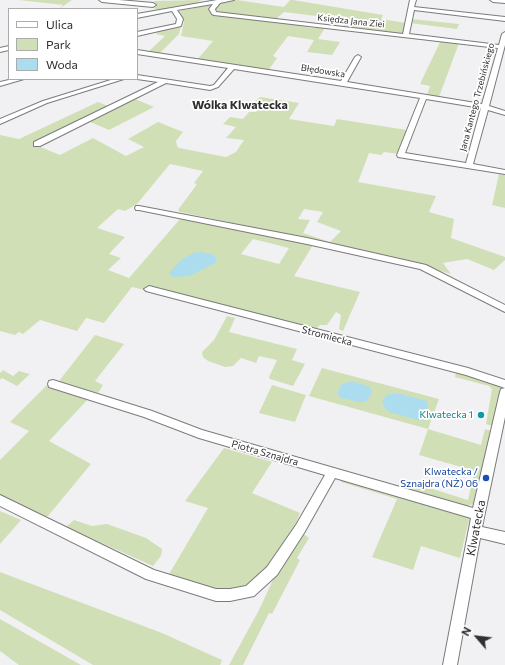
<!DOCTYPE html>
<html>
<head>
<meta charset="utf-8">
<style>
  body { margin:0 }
  #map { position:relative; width:505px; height:665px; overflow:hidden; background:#f1f1f3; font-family:Commissioner,sans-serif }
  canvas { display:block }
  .legend { position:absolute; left:8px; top:8px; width:130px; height:72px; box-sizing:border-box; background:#fff; border:1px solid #acacac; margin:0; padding:5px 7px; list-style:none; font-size:12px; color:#2f2f30 }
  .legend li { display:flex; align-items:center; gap:8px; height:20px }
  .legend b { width:20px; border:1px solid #acacac }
  .north { position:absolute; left:457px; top:617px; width:40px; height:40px; -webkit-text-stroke:3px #fff; paint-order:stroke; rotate:298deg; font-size:11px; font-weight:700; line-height:16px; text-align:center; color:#2f2f30 }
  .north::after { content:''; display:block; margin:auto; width:14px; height:18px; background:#2f2f30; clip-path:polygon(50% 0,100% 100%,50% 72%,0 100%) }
</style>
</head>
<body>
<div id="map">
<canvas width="505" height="665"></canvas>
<ul class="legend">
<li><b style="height:5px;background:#fff"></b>Ulica</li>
<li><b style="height:11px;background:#d1dfb7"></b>Park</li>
<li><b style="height:11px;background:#abddee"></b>Woda</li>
</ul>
<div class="north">N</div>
</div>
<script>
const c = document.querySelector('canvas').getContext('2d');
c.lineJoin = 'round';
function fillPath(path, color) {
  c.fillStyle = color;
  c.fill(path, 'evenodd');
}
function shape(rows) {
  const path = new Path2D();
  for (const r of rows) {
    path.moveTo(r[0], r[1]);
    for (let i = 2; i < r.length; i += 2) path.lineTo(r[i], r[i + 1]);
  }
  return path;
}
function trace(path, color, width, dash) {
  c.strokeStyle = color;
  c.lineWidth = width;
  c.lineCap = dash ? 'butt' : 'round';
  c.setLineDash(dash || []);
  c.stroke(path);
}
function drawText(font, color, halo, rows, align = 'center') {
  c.font = font + ' Commissioner,sans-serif';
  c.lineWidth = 3.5;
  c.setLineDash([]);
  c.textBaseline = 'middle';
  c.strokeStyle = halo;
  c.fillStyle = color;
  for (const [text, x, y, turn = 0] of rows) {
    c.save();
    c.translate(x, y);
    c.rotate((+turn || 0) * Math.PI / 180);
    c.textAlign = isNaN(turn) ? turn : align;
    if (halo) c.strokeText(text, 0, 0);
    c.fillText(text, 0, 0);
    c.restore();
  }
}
fillPath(shape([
  [19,0,72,0,59,9,63,5],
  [202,0,191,5,159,10,155,9,154,1],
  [237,0,284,7,290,0,293,0,383,15,381,19,406,23,404,34,401,34,343,28,348,17,318,13,316,16,284,12,277,18,278,21,312,28,325,28,318,39,340,42,332,55,307,52,314,40,288,36,273,56,277,58,268,71,197,60,213,41,181,36,184,22,179,11],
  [412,19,459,24,457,29,410,23],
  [177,26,181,27,179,34,158,55,147,53,165,36,156,34,158,31],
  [441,40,459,43,439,97,427,95,430,86,420,84],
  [260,97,299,103,289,119,334,126,337,119,407,130,399,154,384,152,381,155,369,153,358,182,436,196,429,212,454,219,451,238,505,257,505,260,494,270,467,259,443,263,451,274,431,268,313,245,294,276,360,292,343,331,339,329,341,315,336,312,327,325,320,325,317,328,310,330,132,287,104,323,86,318,77,331,40,320,23,334,19,332,15,335,0,331,0,135,19,139,98,102,108,106,33,144,60,155,93,138,126,156,144,147,128,139,158,122,183,132,176,141,177,146,179,148,226,157,236,152,244,140,226,138,236,127,223,124,230,117,243,119,249,112,256,112,262,104,253,103],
  [170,164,203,171,194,183,197,184,178,210,180,212,242,225,231,229,180,219,129,278,108,270,121,258,109,254,125,237,97,228,118,209,125,211,137,204],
  [304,209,323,212,317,222,341,231,330,242,303,233,310,220,298,219],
  [253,239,289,248,279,264,241,254],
  [133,98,154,107,109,130,88,121],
  [499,174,505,175,505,208,492,205],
  [227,316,235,318,229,332,297,349,292,360,305,364,293,386,270,379,269,377,277,360,259,356,256,363,241,358,233,366,225,367,208,361,203,357,202,352,214,340],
  [95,335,124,344,95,381,103,385,98,393,59,381],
  [322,368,439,399,428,429,481,445,485,429,492,431,484,474,480,474,478,484,472,482,475,471,419,455,428,429,309,396],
  [3,370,13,376,19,371,30,374,17,386,2,378,0,380,0,373],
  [456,372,499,384,501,387,492,426,486,424,492,389,489,386,455,377],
  [47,385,90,397,49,441,91,464,48,516,42,518,0,496,0,460,29,431,10,422],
  [272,385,306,395,295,422,259,413],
  [224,448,272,462,252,493,300,513,294,528,272,561,257,578,238,590,220,592,168,576,208,508,185,501],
  [341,478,470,516,460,558,421,546,413,570,372,557,397,499,341,482],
  [410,482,468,500,471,487,479,489,474,504,467,506,407,488],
  [0,511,21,520,0,544],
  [74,520,92,526,107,524,146,538,162,549,161,556,153,566,66,527],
  [302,533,309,538,297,558,300,560,272,614,269,613,243,665,229,665,259,610,278,569],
  [0,572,162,633,222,660,220,665,93,665,0,610],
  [0,619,81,665,19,665,0,651]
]), '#d1dfb7');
fillPath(shape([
  [201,252,212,254,217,258,215,263,190,276,173,277,169,273,180,261,193,253],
  [353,381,370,387,372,392,367,401,359,402,341,398,337,393,342,384],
  [397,393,427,401,428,407,424,413,425,418,422,421,389,412,385,408,382,402,386,395]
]), '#abddee');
const minor = shape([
  [99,0,119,0,153,3,156,5,153,7,102,2,99,0],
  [217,0,234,0,220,3,215,9,216,12,403,34,410,0,416,0,414,7,505,17,505,21,414,10,409,34,499,45,502,34,505,32,505,45,489,106,505,111,505,115,488,110,473,164,505,170,505,174,398,157,397,155,420,98,234,69,218,87,210,90,166,83,40,146,34,146,34,142,158,82,137,79,137,75,210,86,214,85,228,68,137,54,137,50,341,81,355,57,358,55,361,57,347,82,482,104,498,48,214,15,212,14,209,9,213,4,177,10,183,19,181,26,137,36,137,32,176,24,177,19,172,11,137,18,137,14,217,0],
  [426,99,481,108,466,163,405,153,426,99],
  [490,0,505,0,505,3,493,2,490,0],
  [9,46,9,50,0,52,0,48,9,46],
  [13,79,24,79,0,86,0,82,13,79],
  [114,79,124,79,47,103,0,124,0,119,43,101,114,79],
  [136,206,139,206,307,238,426,265,505,305,505,312,420,269,307,244,139,210,136,210,135,208,136,206],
  [149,286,468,368,505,380,505,388,466,375,146,291,144,289,149,286],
  [53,380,152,411,202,430,473,508,500,392,501,389,505,388,505,417,482,527,505,532,505,544,480,538,457,665,443,665,471,518,335,478,304,533,277,575,254,596,230,601,216,601,146,579,0,506,0,495,154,570,216,589,230,589,246,586,267,567,296,525,325,475,199,438,144,417,49,387,48,384,49,381,53,380]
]);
trace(minor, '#7b7b7d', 2);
fillPath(minor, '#fff');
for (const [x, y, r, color] of [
  [481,415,4,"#0f9aa8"],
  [486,478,4,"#1a4fb4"]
]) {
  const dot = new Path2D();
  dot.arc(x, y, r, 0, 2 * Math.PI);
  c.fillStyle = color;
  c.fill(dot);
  trace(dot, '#fff', 1.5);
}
drawText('9px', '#2f2f30', '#fff', [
  ["Księdza Jana Ziei",351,21,6],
  ["Błędowska",323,71,9],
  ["Jana Kantego Trzebińskiego",477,97,-75]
]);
drawText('10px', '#2f2f30', '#fff', [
  ["Stromiecka",327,336,15],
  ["Piotra Sznajdra",265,453,16]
]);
drawText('10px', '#0d838f', '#fff', [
  ["Klwatecka 1",473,415]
], 'right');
drawText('10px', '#164399', '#fff', [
  ["Klwatecka /",478,472],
  ["Sznajdra (NŻ) 06",478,484]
], 'right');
drawText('bold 12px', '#2f2f30', '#fff', [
  ["Wólka Klwatecka",240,105]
]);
drawText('12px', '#2f2f30', '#fff', [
  ["Klwatecka",476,528,-79]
]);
</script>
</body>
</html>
